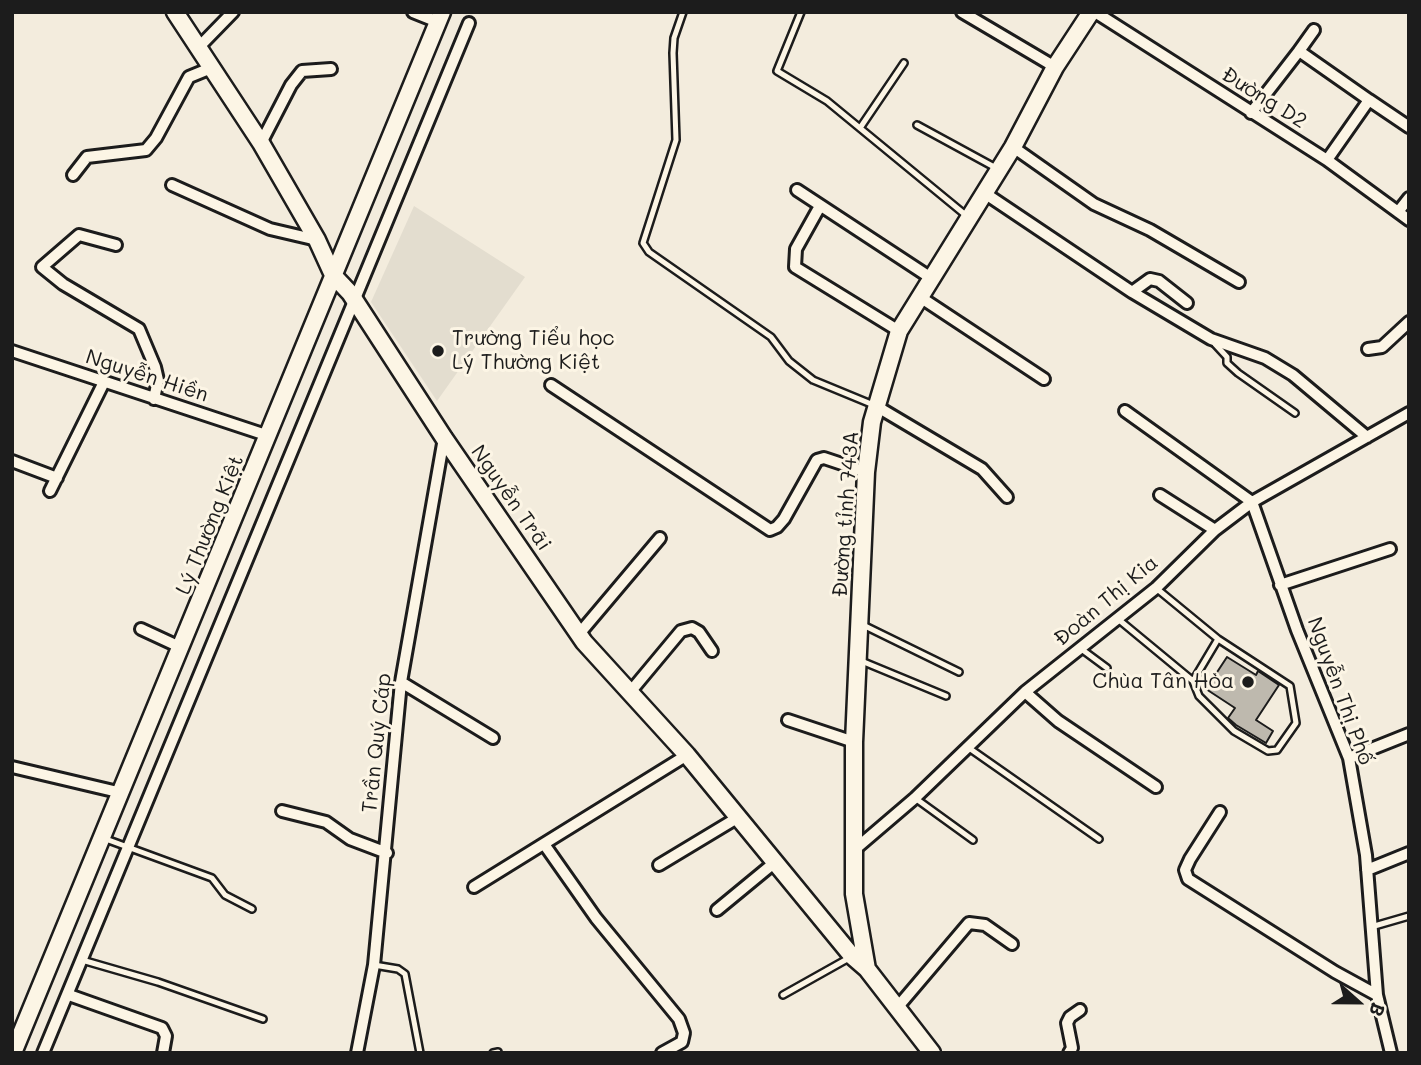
<!DOCTYPE html>
<html>
<head>
<meta charset="utf-8">
<style>
  body { margin:0 }
  #map { position:relative; width:1421px; height:1065px; overflow:hidden; background:#f3ecdd; font-family:Mali,sans-serif }
  canvas { display:block }
  .frame { position:absolute; inset:0; border:14px solid #1c1c1c; pointer-events:none }
  .north { position:absolute; left:1323px; top:967px; width:70px; height:70px; -webkit-text-stroke:5px #fcf5e5; paint-order:stroke; rotate:111deg; font-size:19px; font-weight:700; line-height:28px; text-align:center; color:#1c1c1c }
  .north::after { content:''; display:block; margin:auto; width:24px; height:32px; background:#1c1c1c; clip-path:polygon(50% 0,100% 100%,50% 72%,0 100%) }
</style>
</head>
<body>
<div id="map">
<canvas width="1421" height="1065"></canvas>
<div class="frame"></div>
<div class="north">B</div>
</div>
<script>
const c = document.querySelector('canvas').getContext('2d');
c.lineJoin = 'round';
function fillPath(path, color) {
  c.fillStyle = color;
  c.fill(path, 'evenodd');
}
function shape(rows) {
  const path = new Path2D();
  for (const r of rows) {
    path.moveTo(r[0], r[1]);
    for (let i = 2; i < r.length; i += 2) path.lineTo(r[i], r[i + 1]);
  }
  return path;
}
function trace(path, color, width, dash) {
  c.strokeStyle = color;
  c.lineWidth = width;
  c.lineCap = dash ? 'butt' : 'round';
  c.setLineDash(dash || []);
  c.stroke(path);
}
function drawText(font, color, halo, rows, align = 'center') {
  c.font = font + ' Mali,sans-serif';
  c.lineWidth = 6;
  c.setLineDash([]);
  c.textBaseline = 'middle';
  c.strokeStyle = halo;
  c.fillStyle = color;
  for (const [text, x, y, turn = 0] of rows) {
    c.save();
    c.translate(x, y);
    c.rotate((+turn || 0) * Math.PI / 180);
    c.textAlign = isNaN(turn) ? turn : align;
    if (halo) c.strokeText(text, 0, 0);
    c.fillText(text, 0, 0);
    c.restore();
  }
}
fillPath(shape([
  [414,206,525,277,437,401,371,302]
]), '#e3ddcf');
const building = shape([
  [1227,657,1256,675,1258,671,1279,685,1256,720,1273,731,1266,743,1236,725,1228,718,1235,708,1206,689,1227,657]
]);
fillPath(building, '#beb9ae');
trace(building, '#1c1c1c', 2);
const lane = shape([
  [683,12,674,38,673,53,676,140,643,243,649,252,771,337,789,361,813,380,876,406],
  [801,12,777,71,827,101,968,217],
  [917,125,996,168],
  [860,128,904,63],
  [1215,344,1227,357,1227,363,1238,373,1295,413],
  [1156,588,1218,639,1193,681,1199,696,1234,731,1268,751,1277,750,1296,723,1290,686,1218,639],
  [1118,619,1193,681],
  [863,625,959,672],
  [1080,648,1107,668],
  [859,660,946,696],
  [969,748,1099,839],
  [915,798,973,840],
  [103,838,212,878,225,895,252,909],
  [1371,927,1409,916],
  [82,960,158,982,263,1019],
  [374,965,398,969,405,974,420,1053],
  [783,995,849,958],
  [493,1053,498,1052]
]);
const street = shape([
  [413,12,438,22],
  [962,12,1055,67],
  [1095,12,1327,160,1409,220],
  [198,48,233,12],
  [1299,51,1314,30],
  [1369,100,1409,127],
  [1251,113,1299,51,1369,100,1327,160],
  [261,143,291,85,302,71,331,69],
  [1013,147,1094,204,1150,230,1239,282],
  [73,175,87,157,146,150,156,138,189,77,211,68],
  [172,185,270,229,317,240],
  [797,190,931,278],
  [983,192,1132,292,1150,279,1159,281,1187,303],
  [820,206,796,249,795,267,899,331],
  [1398,212,1409,198],
  [116,245,79,235,42,267,63,284,139,329,155,367,158,380,154,399],
  [1132,292,1211,339,1265,358,1293,375,1367,437],
  [920,297,1044,379],
  [1368,349,1382,347,1409,322],
  [12,351,269,436],
  [551,385,770,530,777,527,784,519,817,460,824,458,866,472],
  [876,406,982,469,1007,497],
  [1125,411,1252,502,1297,630,1349,758,1366,855,1377,995,1391,1053],
  [12,461,57,478],
  [50,491,104,382],
  [1160,495,1215,530],
  [1280,585,1390,549],
  [141,629,182,648],
  [579,634,660,538],
  [401,682,493,738],
  [631,691,681,631,692,628,699,632,712,651],
  [1025,692,1058,721,1156,787],
  [788,720,854,742],
  [1349,758,1409,734],
  [12,767,122,793],
  [282,811,326,822,350,839,387,853],
  [1220,812,1190,859,1185,870,1188,879,1335,972,1377,995],
  [544,844,596,918,679,1019,684,1033,682,1042,662,1053],
  [853,851,915,798,1025,692,1156,588,1215,530,1252,502,1409,413],
  [659,865,737,818],
  [1367,870,1409,853],
  [474,887,687,755],
  [717,910,774,863],
  [69,995,162,1028,166,1036,163,1053],
  [896,1009,969,923,985,925,1012,944],
  [43,1053,469,23],
  [357,1053,374,965,401,682,444,438],
  [1069,1053,1072,1048,1067,1023,1070,1017,1080,1010]
]);
const secondary = shape([
  [175,12,261,143,317,240,333,275,350,293,444,438,584,642,687,755,852,956,867,969],
  [13,1053,442,12],
  [932,1053,867,969,854,894,854,742,866,472,872,422,899,331,1013,147,1055,67,1091,12]
]);
trace(lane, '#1c1c1c', 10);
trace(street, '#1c1c1c', 16);
trace(secondary, '#1c1c1c', 21);
trace(lane, '#fcf5e5', 5);
trace(street, '#fcf5e5', 10);
trace(secondary, '#fcf5e5', 16);
for (const [x, y, r, color] of [
  [438,351,7,"#1c1c1c"],
  [1248,682,7,"#1c1c1c"]
]) {
  const dot = new Path2D();
  dot.arc(x, y, r, 0, 2 * Math.PI);
  c.fillStyle = color;
  c.fill(dot);
  trace(dot, '#fcf5e5', 2.5);
}
drawText('21px', '#1c1c1c', '#fcf5e5', [
  ["Đường D2",1264,98,32],
  ["Nguyễn Hiền",147,376,18],
  ["Nguyễn Trãi",511,498,55],
  ["Đường tỉnh 743A",846,514,-86],
  ["Lý Thường Kiệt",210,525,-68],
  ["Đoàn Thị Kia",1106,601,-40],
  ["Nguyễn Thị Phố",1340,691,70],
  ["Trần Quý Cáp",377,743,-84]
]);
drawText('21px', '#1c1c1c', '#fcf5e5', [
  ["Trường Tiểu học",452,339],
  ["Lý Thường Kiệt",452,363],
  ["Chùa Tân Hòa",1234,682,"right"]
], 'left');
</script>
</body>
</html>
